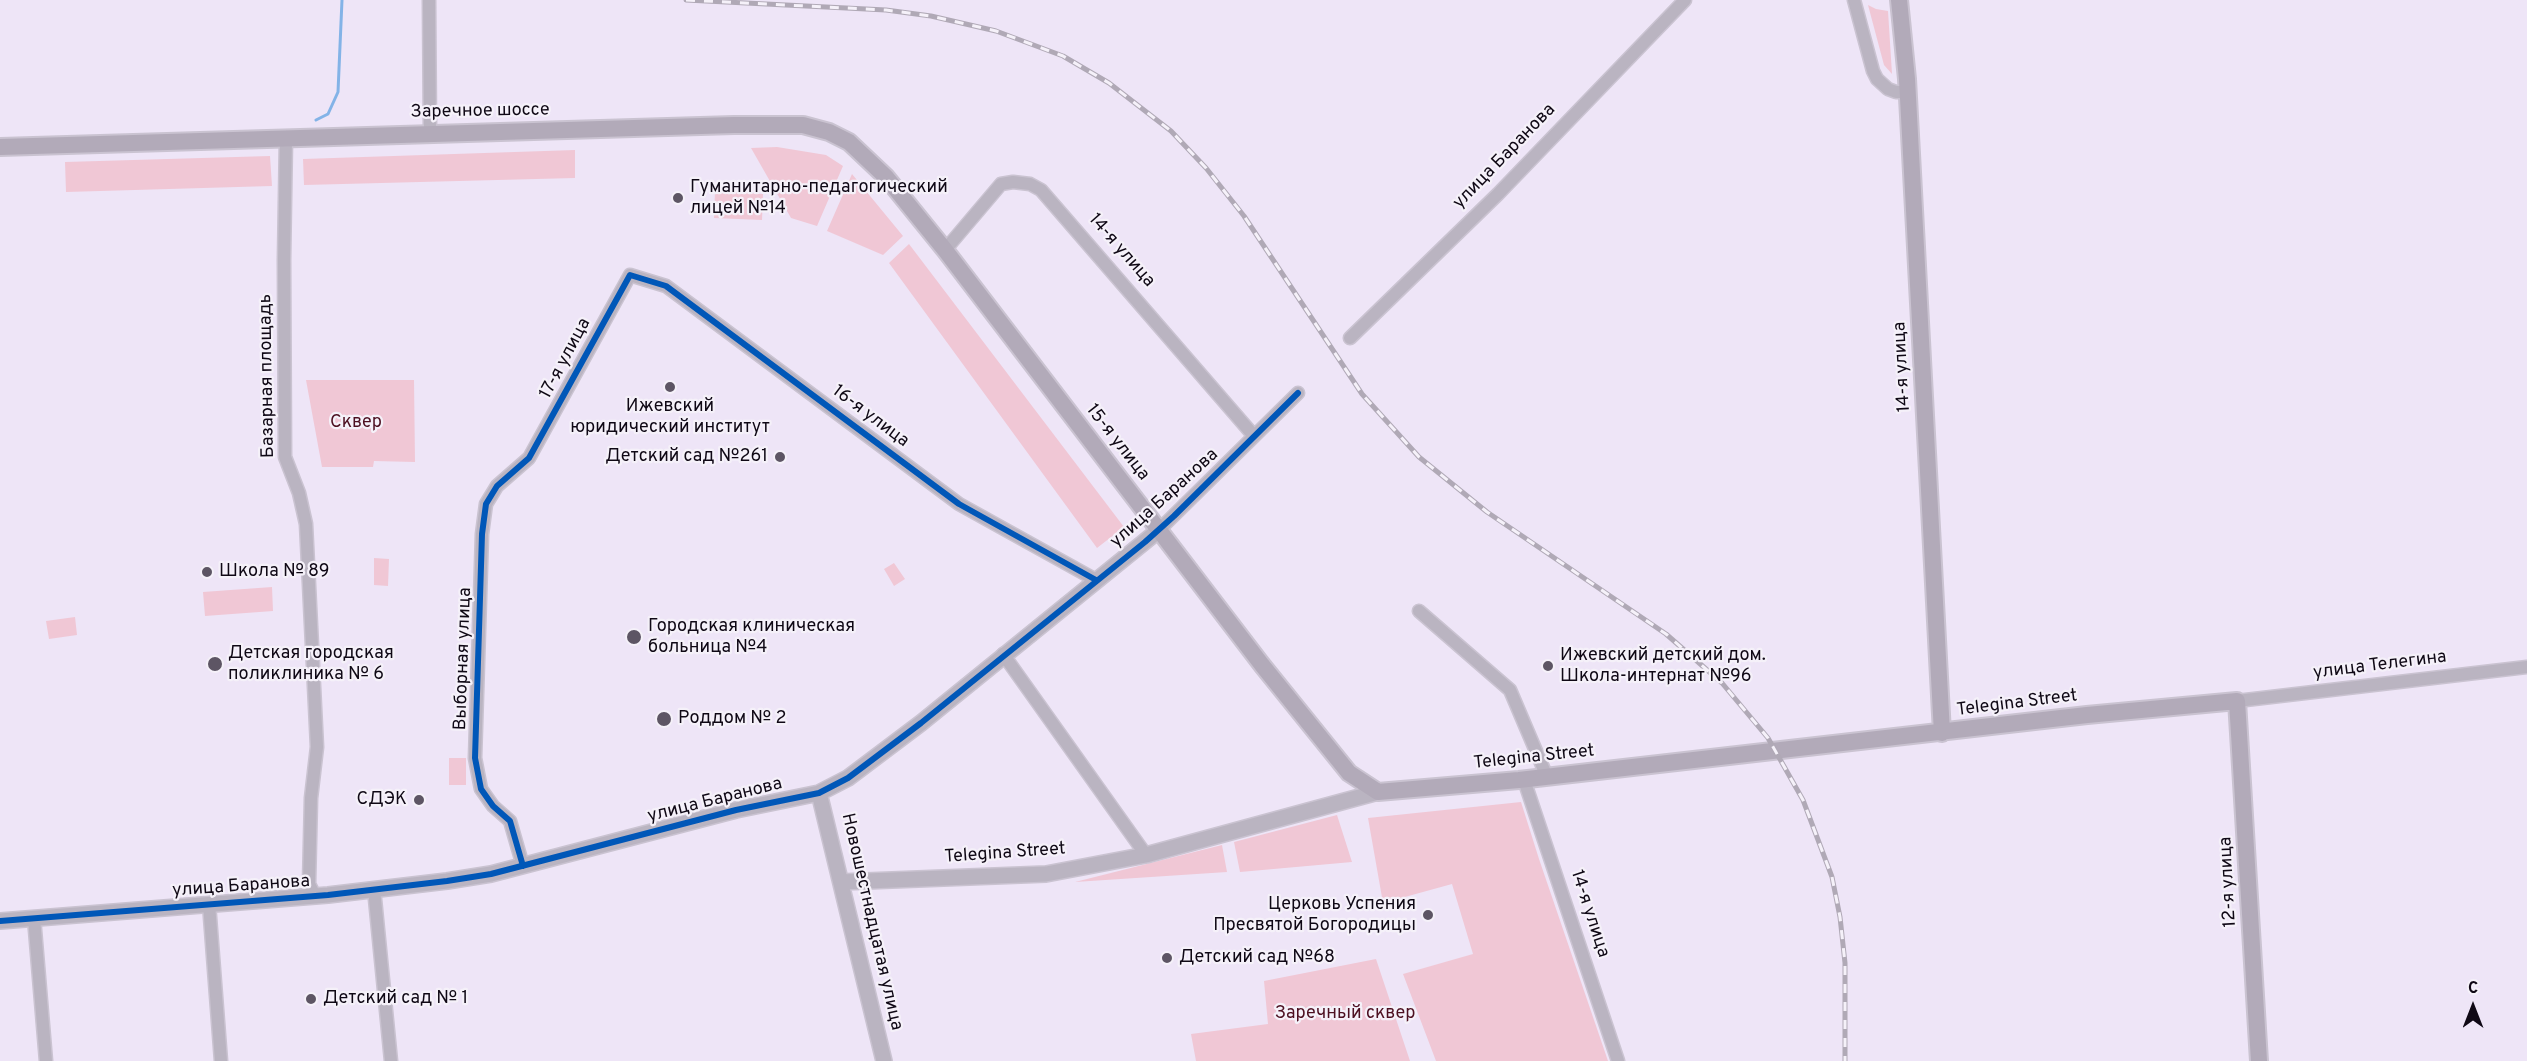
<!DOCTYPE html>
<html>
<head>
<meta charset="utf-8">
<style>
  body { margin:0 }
  #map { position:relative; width:2527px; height:1061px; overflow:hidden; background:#eee5f7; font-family:Overpass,sans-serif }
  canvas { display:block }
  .north { position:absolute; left:2443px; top:977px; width:60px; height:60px; -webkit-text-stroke:4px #f5f1f9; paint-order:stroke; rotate:0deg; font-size:16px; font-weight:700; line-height:24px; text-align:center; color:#0f0815 }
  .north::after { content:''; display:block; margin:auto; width:21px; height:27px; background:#0f0815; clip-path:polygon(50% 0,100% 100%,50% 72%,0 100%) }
</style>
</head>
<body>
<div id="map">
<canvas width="2527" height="1061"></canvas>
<div class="north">С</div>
</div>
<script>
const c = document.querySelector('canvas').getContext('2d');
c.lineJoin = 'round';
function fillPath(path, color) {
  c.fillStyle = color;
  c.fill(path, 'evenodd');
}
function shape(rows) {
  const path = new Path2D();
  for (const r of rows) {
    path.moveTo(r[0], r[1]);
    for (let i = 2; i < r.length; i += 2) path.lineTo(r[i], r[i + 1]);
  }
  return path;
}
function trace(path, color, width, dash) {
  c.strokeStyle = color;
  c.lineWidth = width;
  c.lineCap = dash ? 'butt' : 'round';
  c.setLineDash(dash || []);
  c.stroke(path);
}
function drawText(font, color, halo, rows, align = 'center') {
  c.font = font + ' Overpass,sans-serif';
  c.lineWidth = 4.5;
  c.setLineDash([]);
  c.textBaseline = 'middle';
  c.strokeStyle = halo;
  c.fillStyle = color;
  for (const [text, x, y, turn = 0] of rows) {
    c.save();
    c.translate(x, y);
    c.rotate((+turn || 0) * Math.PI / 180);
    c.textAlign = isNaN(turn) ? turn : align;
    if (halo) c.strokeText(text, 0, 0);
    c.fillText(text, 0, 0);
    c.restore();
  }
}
fillPath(shape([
  [1868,5,1876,9,1888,11,1892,74,1884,65],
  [777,147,826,155,843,166,817,226,791,218,751,148],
  [575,150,575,178,304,185,303,159],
  [270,156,272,186,66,192,65,162],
  [852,174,903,236,883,255,827,231],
  [715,191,763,194,762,220,714,218],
  [909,244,1124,527,1097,548,889,263],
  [306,380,414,380,415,462,374,461,373,467,322,467],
  [374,558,389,559,388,586,374,585],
  [894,563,905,579,894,586,884,569],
  [272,587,273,611,205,616,203,592],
  [75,617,77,635,49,639,46,621],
  [449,758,466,758,466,785,449,785],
  [1521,802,1539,859,1608,1061,1436,1061,1403,974,1473,954,1452,884,1383,903,1368,818],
  [1337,815,1352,862,1240,872,1234,842],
  [1222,845,1227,872,1075,882],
  [1376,959,1410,1061,1196,1061,1191,1034,1268,1024,1264,981]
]), '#f0c7d5');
trace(shape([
  [316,120,328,114,338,92,342,0]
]), '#83b3e7', 3);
const minor = shape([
  [429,0,430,133],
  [1854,0,1873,71,1877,79,1888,89,1896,92,1907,92],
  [286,138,284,260,285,457,299,493,306,524,317,747,311,798,309,884,315,896],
  [945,250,1001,184,1013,182,1030,184,1041,190,1254,436],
  [1350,338,1498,194,1685,0],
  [1159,530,1298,393],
  [1419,611,1510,690,1547,777],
  [1003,654,1146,855],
  [2237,701,2527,667],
  [1524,780,1618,1061],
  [523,866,510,821,493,806,481,789,475,758,482,534,486,504,497,486,529,458,630,275,666,286,959,504,1096,580],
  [374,889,391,1061],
  [209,904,221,1061],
  [34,918,46,1061]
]);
const tertiary = shape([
  [819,793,884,1061],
  [841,882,1046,874,1146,855,1378,792],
  [0,921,328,895,447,881,491,874,736,810,819,793,848,778,921,723,1159,530]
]);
const secondary = shape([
  [1899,0,1907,79,1942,733],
  [0,147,734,125,803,125,829,132,849,142,886,177,945,250,1262,665,1349,773,1378,792,1519,780,2087,715,2237,701,2259,1061]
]);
trace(minor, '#cac3d1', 15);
trace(tertiary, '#cac3d1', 18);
trace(secondary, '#cac3d1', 20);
trace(minor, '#bab4c1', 12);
trace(tertiary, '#bab4c1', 15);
trace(secondary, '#b2aab9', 16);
const rail = shape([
  [686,0,886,10,931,16,996,31,1063,56,1109,83,1171,131,1206,168,1244,216,1362,394,1419,457,1487,512,1666,634,1722,683,1768,738,1803,800,1832,877,1840,917,1845,963,1845,1061]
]);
trace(rail, '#b0a9b6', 5);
trace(rail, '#f5f1f9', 3, [9]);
trace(shape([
  [523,866,510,821,493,806,481,789,475,758,482,534,486,504,497,486,529,458,630,275,666,286,959,504,1096,580],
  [0,921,328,895,447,881,491,874,736,810,819,793,848,778,921,723,1145,542,1174,516,1298,393]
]), '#0057b8', 6);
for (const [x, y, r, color] of [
  [678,198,6,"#5d5564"],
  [670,387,6,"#5d5564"],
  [780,457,6,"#5d5564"],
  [207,572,6,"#5d5564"],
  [634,637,8,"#5d5564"],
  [215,664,8,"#5d5564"],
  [1548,666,6,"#5d5564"],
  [664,719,8,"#5d5564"],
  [419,800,6,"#5d5564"],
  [1428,915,6,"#5d5564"],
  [1167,958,6,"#5d5564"],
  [311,999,6,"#5d5564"]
]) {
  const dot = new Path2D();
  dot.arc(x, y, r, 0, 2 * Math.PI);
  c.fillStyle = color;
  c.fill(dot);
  trace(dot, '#f5f1f9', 2);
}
drawText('18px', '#0f0815', '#f5f1f9', [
  ["Заречное шоссе",480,112,-1],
  ["улица Баранова",1505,157,-46],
  ["14-я улица",1121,251,49],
  ["17-я улица",566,359,-62],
  ["14-я улица",1903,367,-93],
  ["Базарная площадь",268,376,-91],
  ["16-я улица",870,417,37],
  ["15-я улица",1117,443,52],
  ["улица Баранова",1165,499,-42],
  ["Выборная улица",464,659,-88],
  ["улица Телегина",2380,666,-7],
  ["Telegina Street",2017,704,-7],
  ["Telegina Street",1534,758,-6],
  ["улица Баранова",715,801,-14],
  ["Telegina Street",1005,854,-4],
  ["12-я улица",2229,882,-93],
  ["улица Баранова",241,887,-4],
  ["14-я улица",1589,914,72],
  ["Новошестнадцатая улица",871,922,77]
]);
drawText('18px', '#0f0815', '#f5f1f9', [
  ["Гуманитарно-педагогический",690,188],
  ["лицей №14",690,209],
  ["Ижевский",670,407,"center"],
  ["юридический институт",670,428,"center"],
  ["Детский сад №261",768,457,"right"],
  ["Школа № 89",219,572],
  ["Городская клиническая",648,627],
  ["больница №4",648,648],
  ["Детская городская",228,654],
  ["поликлиника № 6",228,675],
  ["Ижевский детский дом.",1560,656],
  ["Школа-интернат №96",1560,677],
  ["Роддом № 2",678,719],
  ["СДЭК",407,800,"right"],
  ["Церковь Успения",1416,905,"right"],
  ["Пресвятой Богородицы",1416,926,"right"],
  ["Детский сад №68",1179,958],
  ["Детский сад № 1",323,999]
], 'left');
drawText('18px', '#4d1021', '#f5f1f9', [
  ["Сквер",356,423],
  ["Заречный сквер",1345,1014]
]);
</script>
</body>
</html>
